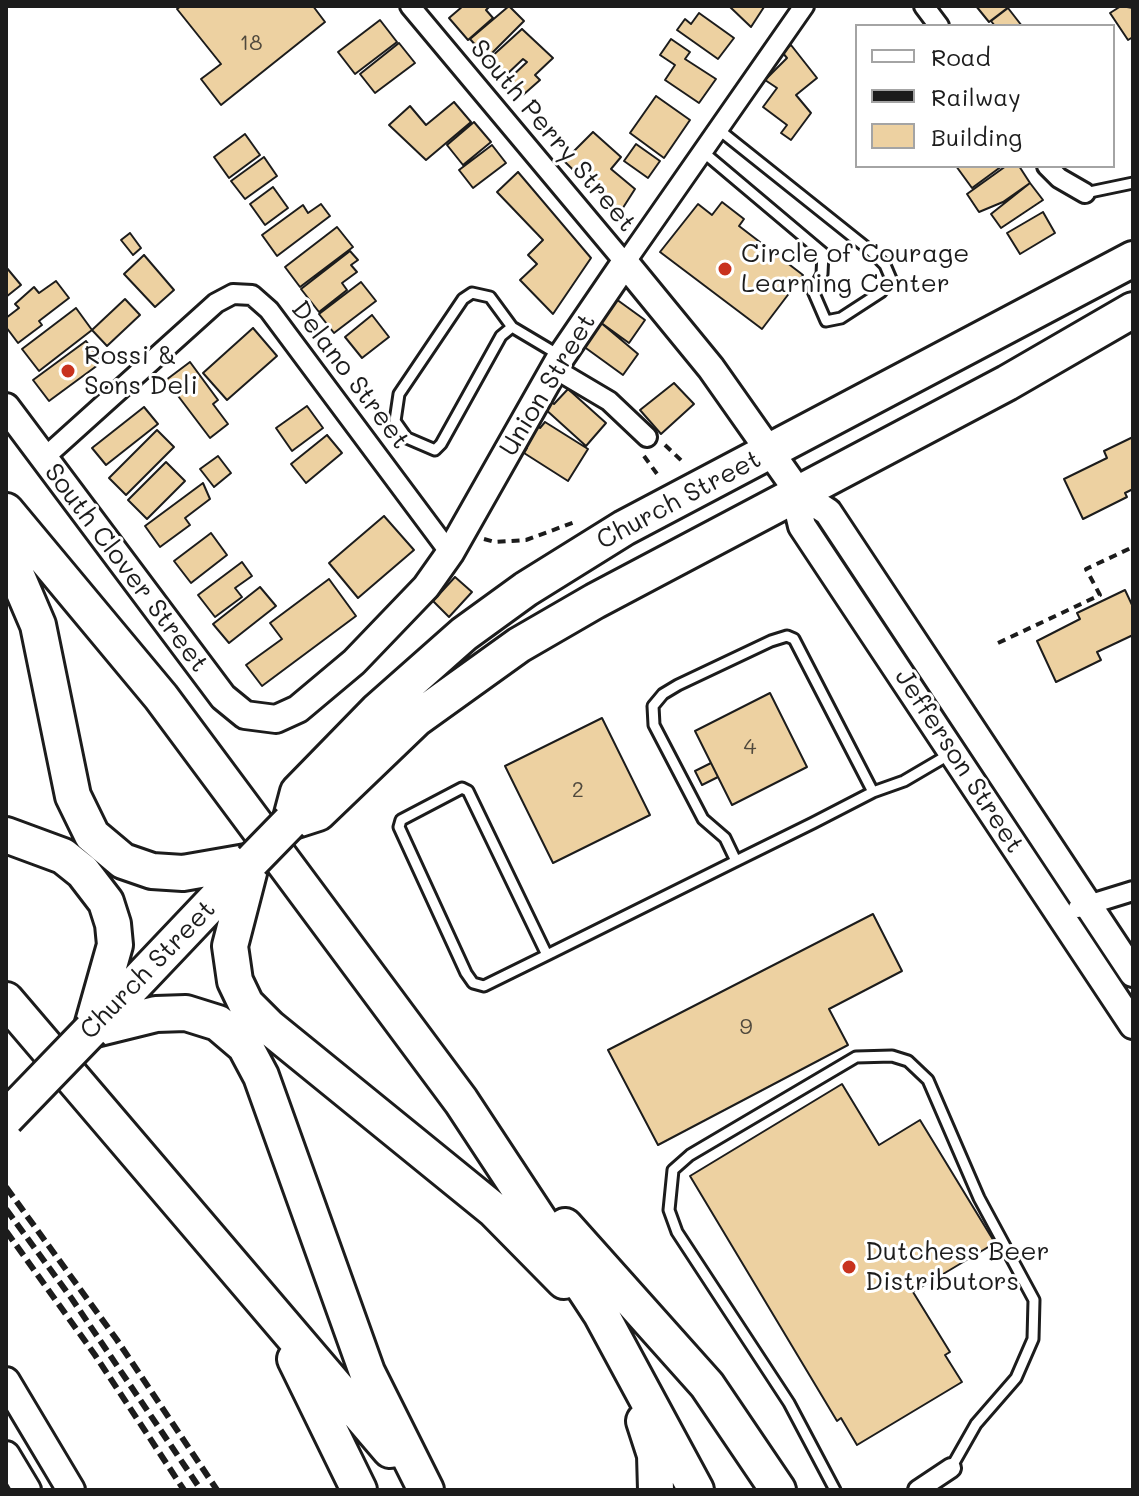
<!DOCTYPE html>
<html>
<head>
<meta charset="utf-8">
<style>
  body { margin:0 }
  #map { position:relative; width:1139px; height:1496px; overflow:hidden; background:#fff; font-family:Mali,sans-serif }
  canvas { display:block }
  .frame { position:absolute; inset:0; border:8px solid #1c1c1c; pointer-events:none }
  .legend { position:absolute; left:855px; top:24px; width:260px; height:144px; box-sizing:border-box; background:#fff; border:2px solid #a4a4a4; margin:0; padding:10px 14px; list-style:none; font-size:24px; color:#1c1c1c }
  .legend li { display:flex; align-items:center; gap:16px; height:40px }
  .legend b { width:40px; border:2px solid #a4a4a4 }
</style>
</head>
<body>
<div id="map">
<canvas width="1139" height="1496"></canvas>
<div class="frame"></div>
<ul class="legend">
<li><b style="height:10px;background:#fff"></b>Road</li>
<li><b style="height:10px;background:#1c1c1c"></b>Railway</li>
<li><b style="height:22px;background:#edd1a1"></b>Building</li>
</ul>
</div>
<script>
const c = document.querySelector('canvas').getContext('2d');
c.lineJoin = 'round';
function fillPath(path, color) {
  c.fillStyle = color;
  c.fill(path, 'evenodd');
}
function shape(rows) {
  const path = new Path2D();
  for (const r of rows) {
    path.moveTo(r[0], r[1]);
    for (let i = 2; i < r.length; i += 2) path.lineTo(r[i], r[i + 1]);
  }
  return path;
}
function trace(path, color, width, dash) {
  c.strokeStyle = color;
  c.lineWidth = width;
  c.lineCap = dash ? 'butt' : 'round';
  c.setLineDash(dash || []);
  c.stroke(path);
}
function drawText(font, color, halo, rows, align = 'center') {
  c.font = font + ' Mali,sans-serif';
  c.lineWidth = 6;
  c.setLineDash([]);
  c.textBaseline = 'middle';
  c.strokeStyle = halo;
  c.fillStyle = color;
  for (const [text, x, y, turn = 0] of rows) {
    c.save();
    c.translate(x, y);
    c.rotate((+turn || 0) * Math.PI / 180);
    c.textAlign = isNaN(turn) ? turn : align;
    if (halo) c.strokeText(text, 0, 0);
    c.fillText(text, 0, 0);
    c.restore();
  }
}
const building = shape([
  [181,6,313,6,325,22,221,105,201,79,221,64,177,9,181,6],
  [463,6,490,6,486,10,493,18,468,40,449,18,463,6],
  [509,6,524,21,487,58,470,39,509,6],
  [729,6,763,6,764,7,751,27,729,6],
  [976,6,1010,6,989,22,976,6],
  [1121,6,1133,8,1133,37,1128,40,1110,13,1121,6],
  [1008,8,1022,26,995,26,991,21,1008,8],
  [699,13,734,38,718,59,677,30,685,19,691,24,699,13],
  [380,20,397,42,355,74,338,52,380,20],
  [522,29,553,58,535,75,540,80,523,95,509,79,527,62,523,59,505,76,489,59,522,29],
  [671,39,690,52,685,59,716,79,699,103,665,80,675,65,660,55,671,39],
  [399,43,415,63,375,93,360,74,399,43],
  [791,45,817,78,796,95,811,113,791,140,781,133,787,125,763,107,777,88,765,80,787,58,782,52,791,45],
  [656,96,690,120,664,158,630,133,656,96],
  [454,102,471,122,426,160,389,125,410,106,426,125,454,102],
  [474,122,491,142,463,165,447,145,474,122],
  [593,132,621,157,611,169,635,189,619,214,564,161,593,132],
  [245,134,260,155,229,178,214,157,245,134],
  [636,144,660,161,648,178,624,161,636,144],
  [492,145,506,163,473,188,459,170,492,145],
  [264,157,277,176,245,199,231,181,264,157],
  [956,166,1002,166,972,188,956,166],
  [1006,166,1019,166,1030,183,1003,202,979,212,967,194,1006,166],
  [518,172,591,258,553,314,520,280,537,264,528,255,543,240,497,192,518,172],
  [1030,183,1043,200,1001,228,991,214,1030,183],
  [273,187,288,208,265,225,250,204,273,187],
  [722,202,744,219,739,226,803,275,762,329,660,252,698,204,712,215,722,202],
  [321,204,330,216,277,256,262,235,303,205,308,213,321,204],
  [1043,212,1055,233,1020,254,1007,233,1043,212],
  [337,227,353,247,300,287,285,267,337,227],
  [130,233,141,248,133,255,121,240,130,233],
  [350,251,358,260,351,265,357,272,342,283,347,290,319,312,301,289,350,251],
  [144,255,174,290,155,307,124,274,144,255],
  [6,267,21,285,6,297,6,267],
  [56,281,69,298,39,321,42,325,18,343,6,327,6,318,19,308,15,304,25,295,34,287,39,293,56,281],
  [361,282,376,301,334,333,319,314,361,282],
  [125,299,140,315,107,346,92,330,125,299],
  [616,299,645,320,629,343,600,322,616,299],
  [76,308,92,330,39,371,22,349,76,308],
  [372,315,389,337,362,358,345,337,372,315],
  [600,322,638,354,623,375,583,346,600,322],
  [253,328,277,356,227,400,203,373,253,328],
  [86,341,102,362,49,401,33,380,86,341],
  [190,362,218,400,213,404,228,424,210,438,166,380,190,362],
  [674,383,694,404,661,434,640,410,674,383],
  [568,389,606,423,586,446,544,408,550,401,554,404,568,389],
  [307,406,323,428,292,451,276,428,307,406],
  [144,407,158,424,106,465,92,448,144,407],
  [545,422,588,449,568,481,524,453,527,448,523,445,536,425,540,428,545,422],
  [157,430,174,447,126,495,109,478,157,430],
  [327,435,342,453,306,483,291,464,327,435],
  [1133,437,1133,489,1125,493,1127,497,1083,519,1064,479,1107,458,1104,451,1133,437],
  [218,456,231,473,214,487,200,469,218,456],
  [166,462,185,481,147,519,128,500,166,462],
  [203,483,210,499,185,518,190,525,160,547,145,526,203,483],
  [384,516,414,550,358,598,329,563,384,516],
  [211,533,227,555,191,583,174,561,211,533],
  [242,562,252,576,235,588,242,597,215,617,198,595,242,562],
  [455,577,472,592,449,617,433,601,455,577],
  [329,579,356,616,262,686,246,665,282,639,270,623,329,579],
  [260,587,276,606,229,643,213,624,260,587],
  [1125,590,1133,607,1133,635,1097,652,1101,660,1056,682,1037,641,1080,619,1077,613,1125,590],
  [770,693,807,767,732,805,695,731,770,693],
  [602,718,650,815,553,863,505,766,602,718],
  [711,763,718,777,702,785,695,771,711,763],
  [873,914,902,971,829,1009,848,1045,658,1145,608,1050,873,914],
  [842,1084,879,1145,920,1120,995,1243,913,1292,950,1352,945,1355,962,1382,857,1445,841,1418,837,1421,690,1176,842,1084]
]);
fillPath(building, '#edd1a1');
trace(building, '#1c1c1c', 2);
const lane = shape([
  [702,151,823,253,822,274,813,291,826,321,841,318,881,292,891,279,885,265,872,252,718,129],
  [1085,193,1133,183],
  [512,327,490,297,472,293,463,299,399,394,395,421,407,438,435,450,441,444,501,336,512,327,559,355],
  [736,861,725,838,703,819,654,725,653,706,663,694,678,685,771,641,787,636,794,639,873,792],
  [547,955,468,791,462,788,401,820,399,827,466,973,473,983,484,986,547,955,736,861,813,823,873,792,904,781,950,754],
  [835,1490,789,1403,677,1232,669,1210,673,1170,690,1155,856,1057,892,1056,908,1061,928,1080,979,1198,1034,1300,1033,1339,1016,1378,976,1424,951,1468]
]);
const street = shape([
  [410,6,625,263,804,6],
  [924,6,939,26],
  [1047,166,1059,178,1085,193],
  [555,369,609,401,647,437],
  [44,458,216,303,233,294,252,295,269,310,450,553],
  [1078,908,1133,891],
  [918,1490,951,1468]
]);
const secondary = shape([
  [6,407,223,697,245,715,276,719,298,709,354,662,426,587,450,553,561,357,625,263,711,368,799,493,828,512,1133,973],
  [799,493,797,505,802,526,1133,1025],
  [6,1381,71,1490],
  [6,1455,27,1490]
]);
const highway = shape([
  [1133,259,624,528,526,589,464,634,377,711,298,792,290,822,318,813,416,719,519,645,595,601,1007,383,1133,310],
  [6,511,161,697,461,1101,601,1314,696,1490],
  [6,550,38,625,73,796,92,835,123,861,152,871,183,873,252,861],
  [6,835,63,856,83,872,106,902,113,924,115,945,91,1030],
  [252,861,230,946,235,981,246,1004,269,1027,494,1210,564,1281],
  [6,1000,390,1450],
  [98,1023,246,867],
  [91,1030,156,1014,186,1013,218,1023,245,1046,261,1076,367,1372,426,1490],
  [565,1226,707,1385,778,1490],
  [295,1359,359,1490],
  [644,1421,655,1455,656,1490]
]);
trace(lane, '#1c1c1c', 15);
trace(street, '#1c1c1c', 24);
trace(secondary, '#1c1c1c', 32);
trace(highway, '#1c1c1c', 40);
trace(shape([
  [665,445,685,464],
  [644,456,660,478],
  [484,539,495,542,526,540,575,522],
  [998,643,1100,595,1086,569,1133,547]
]), '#1c1c1c', 4, [8, 6]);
trace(lane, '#fff', 9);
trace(street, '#fff', 18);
trace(secondary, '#fff', 26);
trace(highway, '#fff', 34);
trace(shape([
  [6,1187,117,1340,217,1490],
  [6,1209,72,1299,201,1490],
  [6,1231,95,1355,184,1490]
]), '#1c1c1c', 6, [12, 6]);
const highwayBridge = shape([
  [252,861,290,822],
  [6,1118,91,1030]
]);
trace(highwayBridge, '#1c1c1c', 40, []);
trace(highwayBridge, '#fff', 34);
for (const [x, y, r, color] of [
  [725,269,8,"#c8321e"],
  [68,371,8,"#c8321e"],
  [849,1267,8,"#c8321e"]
]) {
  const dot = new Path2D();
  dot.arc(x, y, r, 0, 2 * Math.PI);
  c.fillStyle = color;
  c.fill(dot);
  trace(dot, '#fff', 3);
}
drawText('22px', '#50493d', null, [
  ["18",251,43],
  ["4",750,747],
  ["2",578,790],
  ["9",746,1027]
]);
drawText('26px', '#1c1c1c', '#fff', [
  ["South Perry Street",553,136,50],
  ["Delano Street",350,375,53],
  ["Union Street",548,385,-59],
  ["Church Street",679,500,-28],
  ["South Clover Street",126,568,53],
  ["Jefferson Street",959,761,57],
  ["Church Street",148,970,-46]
]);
drawText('26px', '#1c1c1c', '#fff', [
  ["Circle of Courage",741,254],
  ["Learning Center",741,284],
  ["Rossi &",84,356],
  ["Sons Deli",84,386],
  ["Dutchess Beer",865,1252],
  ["Distributors",865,1282]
], 'left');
</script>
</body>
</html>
